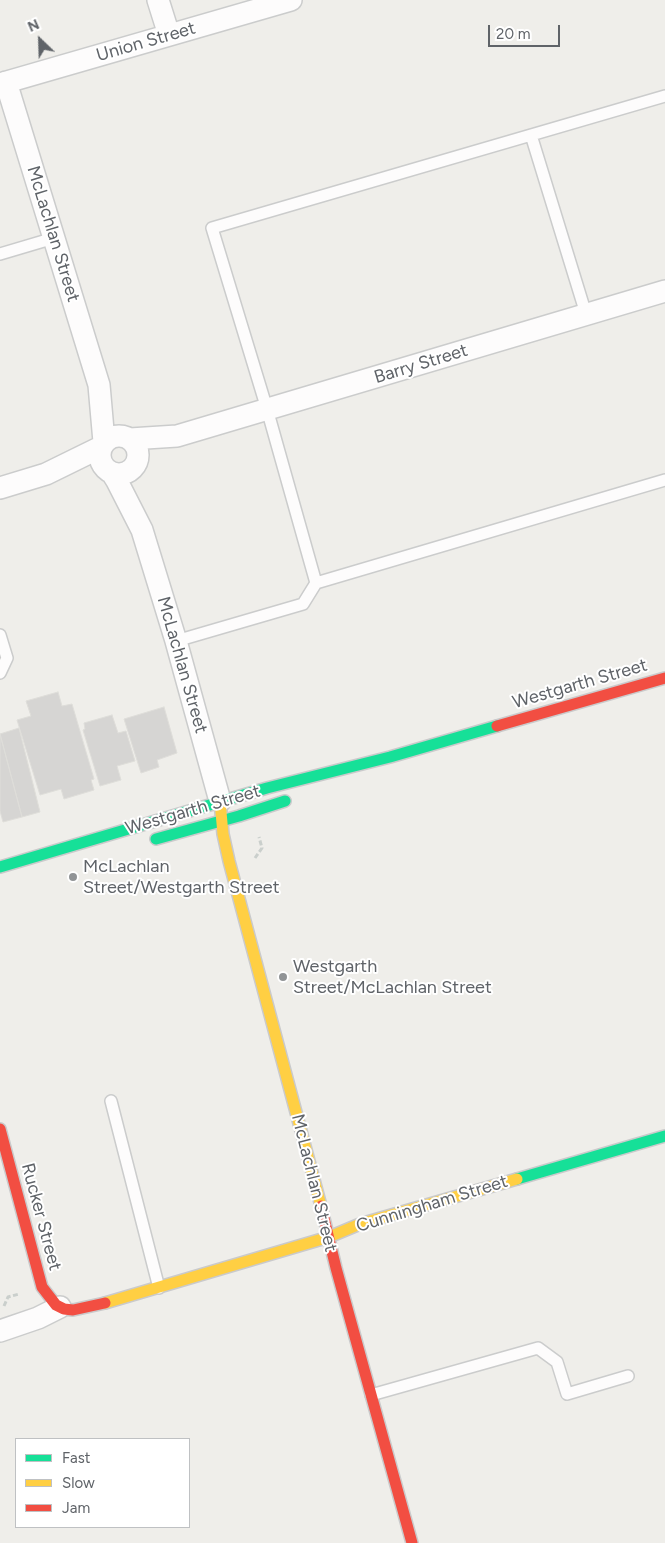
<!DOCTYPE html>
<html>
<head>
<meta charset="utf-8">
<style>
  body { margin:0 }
  #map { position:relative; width:665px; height:1543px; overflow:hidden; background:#efeeea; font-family:Figtree,sans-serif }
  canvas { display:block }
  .legend { position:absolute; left:15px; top:1438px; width:175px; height:90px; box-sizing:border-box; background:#fff; border:1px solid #bfc1c3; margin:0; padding:6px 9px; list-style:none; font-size:15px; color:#5f6368 }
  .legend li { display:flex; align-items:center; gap:10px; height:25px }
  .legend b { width:25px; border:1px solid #bfc1c3 }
  .north { position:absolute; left:15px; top:15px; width:50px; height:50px; -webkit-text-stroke:4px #fff; paint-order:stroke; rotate:336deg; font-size:14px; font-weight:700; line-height:20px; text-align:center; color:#5f6368 }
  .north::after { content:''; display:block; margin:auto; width:18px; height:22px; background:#5f6368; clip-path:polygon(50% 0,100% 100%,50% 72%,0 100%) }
  .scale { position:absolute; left:488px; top:25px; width:72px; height:22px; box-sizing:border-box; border:2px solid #5f6368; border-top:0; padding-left:6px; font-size:15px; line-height:18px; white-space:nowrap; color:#5f6368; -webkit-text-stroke:4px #fff; paint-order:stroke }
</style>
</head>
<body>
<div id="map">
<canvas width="665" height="1543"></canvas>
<ul class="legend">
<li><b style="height:6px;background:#16e098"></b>Fast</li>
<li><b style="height:6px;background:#ffcf43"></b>Slow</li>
<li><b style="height:6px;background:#f24e42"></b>Jam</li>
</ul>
<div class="north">N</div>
<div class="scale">20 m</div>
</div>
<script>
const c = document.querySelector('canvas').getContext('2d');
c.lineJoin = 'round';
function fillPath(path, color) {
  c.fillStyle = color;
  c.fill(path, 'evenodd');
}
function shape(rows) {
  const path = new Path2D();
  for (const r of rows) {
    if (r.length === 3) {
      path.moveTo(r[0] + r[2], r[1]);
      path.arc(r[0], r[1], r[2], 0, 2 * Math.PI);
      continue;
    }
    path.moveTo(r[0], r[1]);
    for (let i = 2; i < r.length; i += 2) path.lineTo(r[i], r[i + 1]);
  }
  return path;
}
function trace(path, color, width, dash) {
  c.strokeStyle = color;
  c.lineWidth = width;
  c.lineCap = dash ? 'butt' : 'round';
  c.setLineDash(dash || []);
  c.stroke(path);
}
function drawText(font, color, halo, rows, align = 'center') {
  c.font = font + ' Figtree,sans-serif';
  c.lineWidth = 4;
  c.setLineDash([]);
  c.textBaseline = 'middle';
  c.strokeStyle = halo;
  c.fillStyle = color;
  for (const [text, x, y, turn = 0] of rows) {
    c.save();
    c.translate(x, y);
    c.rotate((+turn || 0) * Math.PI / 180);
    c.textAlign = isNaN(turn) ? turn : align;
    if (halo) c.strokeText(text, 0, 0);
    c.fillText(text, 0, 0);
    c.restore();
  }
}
const building = shape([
  [58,692,62,706,72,704,94,779,91,780,94,790,64,799,61,789,40,795,17,720,31,716,26,701,58,692],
  [164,707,177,753,157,760,159,767,141,773,124,719,164,707],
  [112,715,118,733,126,731,135,761,117,766,121,780,100,786,83,730,85,729,84,723,112,715],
  [19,728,40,812,22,817,0,734,19,728],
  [0,734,22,817,3,822,0,811,0,734]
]);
fillPath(building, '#d6d5d3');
trace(building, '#deddd9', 1);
const lane = shape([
  [531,135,586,314],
  [0,254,54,238],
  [316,583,267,409,212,228,665,96],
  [0,635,7,658,0,673],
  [176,641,303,604,316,583,665,480],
  [111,1101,159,1288],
  [371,1395,538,1348,557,1362,567,1394,628,1376]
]);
const street = shape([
  [158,0,169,35],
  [6,82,99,385,104,442],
  [0,84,291,0],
  [119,455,19],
  [130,439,177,436,665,291],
  [112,473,117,481,142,530,176,641,220,801],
  [0,488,46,474,101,447],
  [0,1331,38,1318,60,1307]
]);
const fast = shape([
  [156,839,239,816,285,801],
  [0,867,267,788,390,757,497,726],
  [517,1179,665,1136]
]);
const slow = shape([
  [220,801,223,834,229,861,321,1206],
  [105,1303,329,1237,360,1224,517,1179]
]);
const jam = shape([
  [497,726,665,678],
  [0,1129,42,1287,56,1305,64,1309,73,1310,105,1303],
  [321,1206,336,1268,412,1543]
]);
trace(lane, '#cbcccc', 14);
trace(street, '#cbcccc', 24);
trace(fast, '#cacacb', 14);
trace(slow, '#cacacb', 14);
trace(jam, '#cacacb', 14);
trace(shape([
  [255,858,262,848,259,837],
  [4,1306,8,1297,19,1294]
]), '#cacfcc', 3, [5, 2.5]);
trace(lane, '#fdfcfc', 11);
trace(street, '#fdfcfc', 21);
trace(fast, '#16e098', 11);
trace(slow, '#ffcf43', 11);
trace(jam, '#f24e42', 11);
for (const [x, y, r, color] of [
  [73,877,5,"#919496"],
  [283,977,5,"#919496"]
]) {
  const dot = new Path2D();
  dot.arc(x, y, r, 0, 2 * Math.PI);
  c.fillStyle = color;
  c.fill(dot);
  trace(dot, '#fff', 2);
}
drawText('18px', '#5f6368', '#fff', [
  ["Union Street",146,42,-16],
  ["McLachlan Street",53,234,73],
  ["Barry Street",421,364,-17],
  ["McLachlan Street",182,665,74],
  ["Westgarth Street",580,684,-16],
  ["Westgarth Street",193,810,-16],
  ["McLachlan Street",314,1183,76],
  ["Cunningham Street",432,1204,-17],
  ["Rucker Street",41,1217,75]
]);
drawText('18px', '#5f6368', '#fff', [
  ["McLachlan",83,867],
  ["Street/Westgarth Street",83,888],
  ["Westgarth",293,967],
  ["Street/McLachlan Street",293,988]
], 'left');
</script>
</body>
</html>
